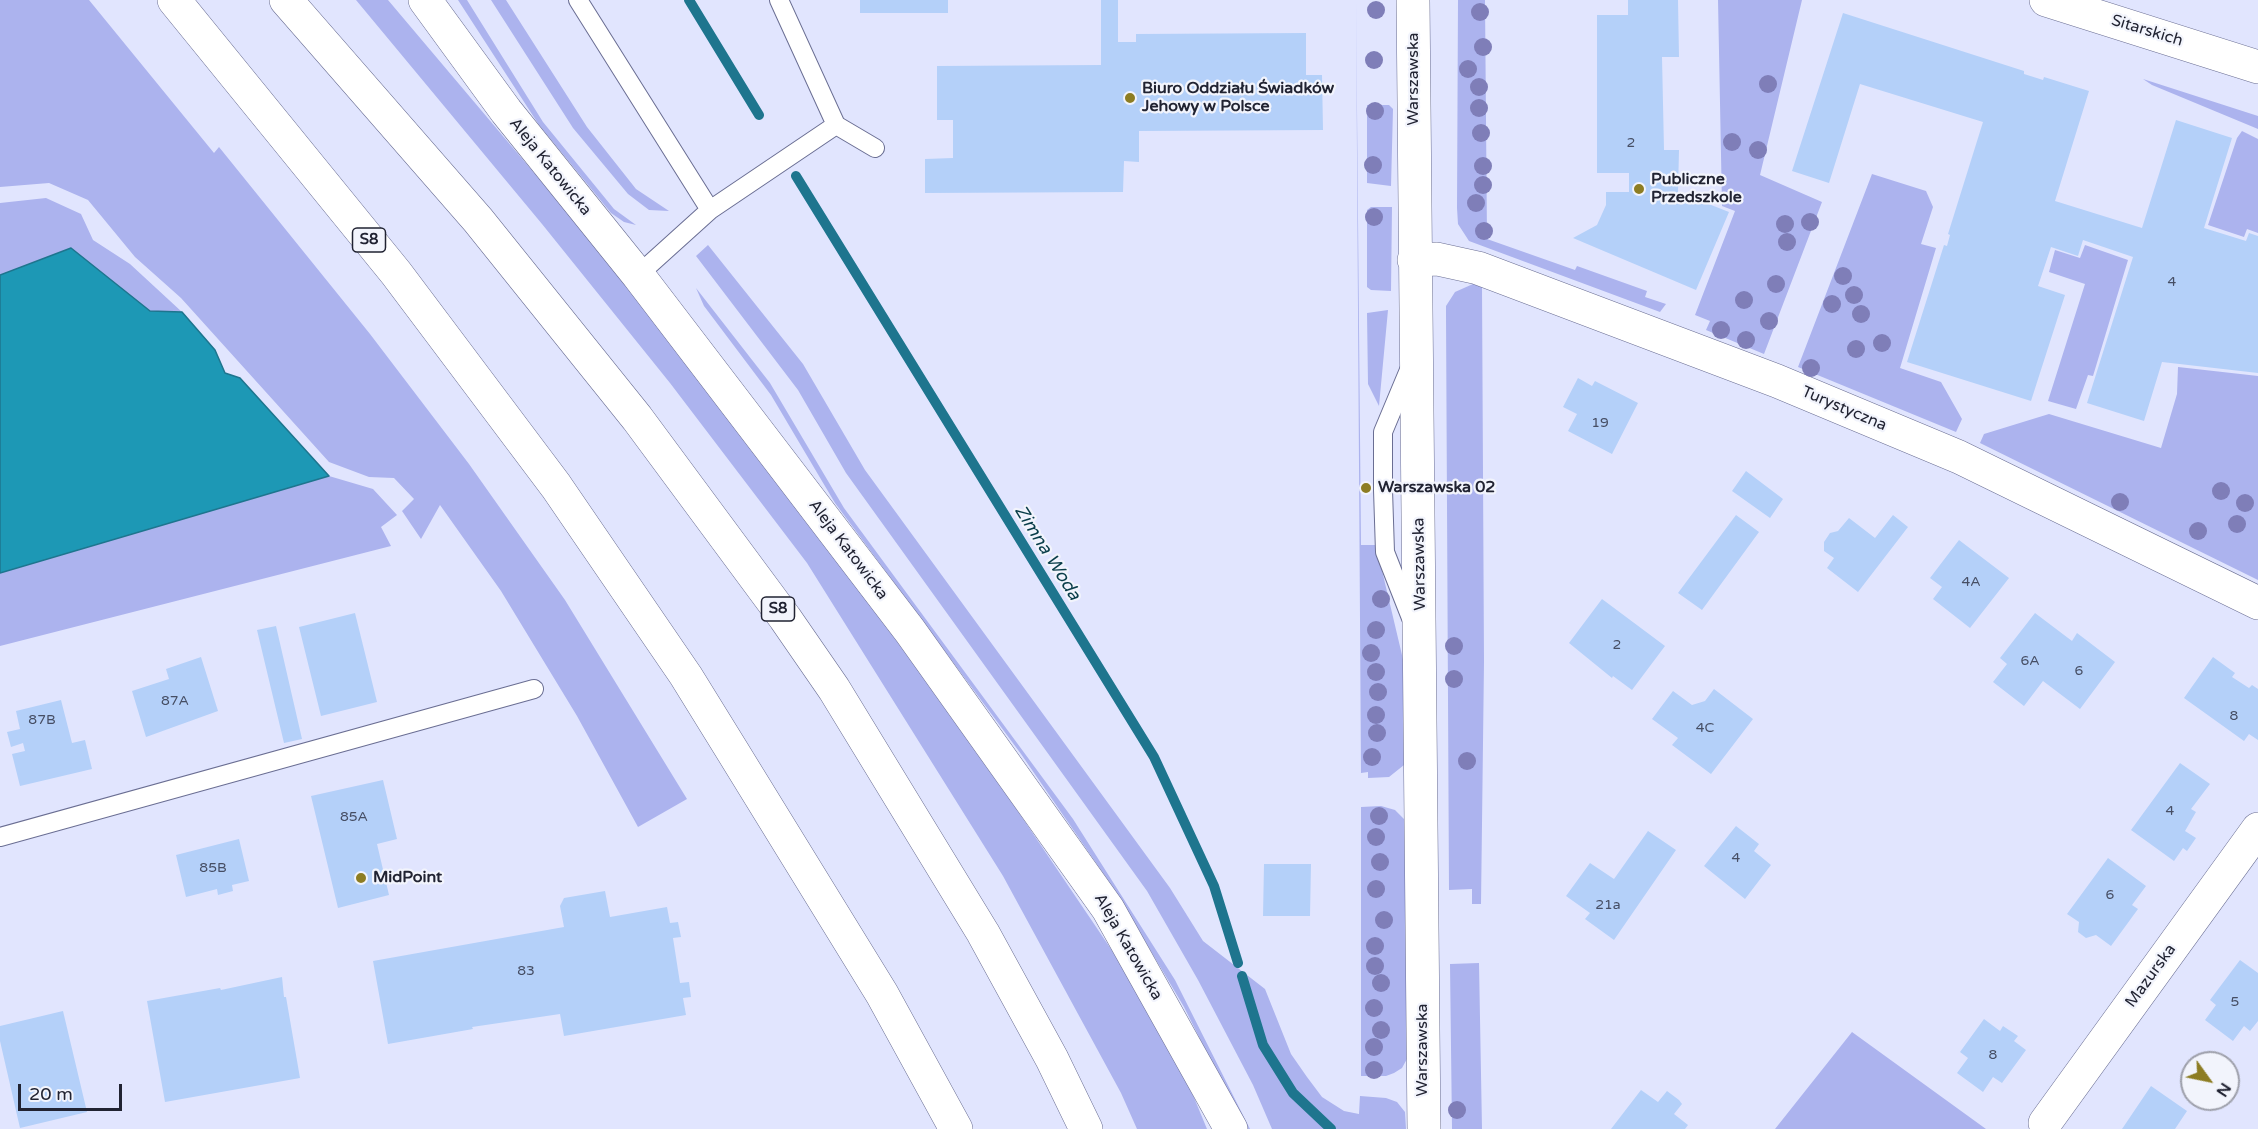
<!DOCTYPE html>
<html>
<head>
<meta charset="utf-8">
<style>
  body { margin:0 }
  #map { position:relative; width:2258px; height:1129px; overflow:hidden; background:#e1e5fe; font-family:"Varela Round",sans-serif }
  canvas { display:block }
  .north { position:absolute; left:2180px; top:1051px; width:60px; height:60px; box-sizing:border-box; background:#f2f4fc; border:2px solid #9ea0ab; border-radius:50%; rotate:123deg; font-size:16px; font-weight:700; line-height:24px; text-align:center; color:#212332 }
  .north::after { content:''; display:block; margin:auto; width:21px; height:27px; background:#8d7d23; clip-path:polygon(50% 0,100% 100%,50% 72%,0 100%) }
  .scale { position:absolute; left:18px; top:1084px; width:104px; height:27px; box-sizing:border-box; border:3px solid #212332; border-top:0; padding-left:8px; font-size:18px; line-height:21px; white-space:nowrap; color:#212332; -webkit-text-stroke:4px #f2f4fc; paint-order:stroke }
</style>
</head>
<body>
<div id="map">
<canvas width="2258" height="1129"></canvas>
<div class="north">N</div>
<div class="scale">20 m</div>
</div>
<script>
const c = document.querySelector('canvas').getContext('2d');
c.lineJoin = 'round';
function fillPath(path, color) {
  c.fillStyle = color;
  c.fill(path, 'evenodd');
}
function shape(rows) {
  const path = new Path2D();
  for (const r of rows) {
    path.moveTo(r[0], r[1]);
    for (let i = 2; i < r.length; i += 2) path.lineTo(r[i], r[i + 1]);
  }
  return path;
}
function trace(path, color, width, dash) {
  c.strokeStyle = color;
  c.lineWidth = width;
  c.lineCap = dash ? 'butt' : 'round';
  c.setLineDash(dash || []);
  c.stroke(path);
}
function drawText(font, color, halo, rows, align = 'center') {
  c.font = font + ' "Varela Round",sans-serif';
  c.lineWidth = 4.5;
  c.setLineDash([]);
  c.textBaseline = 'middle';
  c.strokeStyle = halo;
  c.fillStyle = color;
  for (const [text, x, y, turn = 0] of rows) {
    c.save();
    c.translate(x, y);
    c.rotate((+turn || 0) * Math.PI / 180);
    c.textAlign = isNaN(turn) ? turn : align;
    if (halo) c.strokeText(text, 0, 0);
    c.fillText(text, 0, 0);
    c.restore();
  }
}
fillPath(shape([
  [0,0,89,0,214,153,219,147,370,334,469,464,565,600,687,799,638,827,577,716,501,591,440,505,421,539,402,511,414,499,394,478,369,477,329,462,181,298,135,257,88,200,49,183,0,187],
  [356,0,388,0,557,200,676,347,887,627,1013,804,1113,952,1188,1083,1207,1129,1137,1129,1121,1093,1003,876,807,563,670,383,542,224],
  [458,0,467,0,543,122,614,209,636,225,624,222,611,213,539,125],
  [491,0,506,0,587,127,636,189,669,211,649,210,628,194,573,128],
  [1356,0,1361,545,1376,545,1406,672,1404,765,1389,777,1368,778,1368,772,1361,773],
  [1458,0,1485,0,1487,239,1575,270,1577,266,1647,291,1645,297,1666,304,1660,312,1469,241,1458,224,1457,208],
  [1718,0,1802,0,1760,175,1822,202,1764,354,1706,330,1710,321,1695,315,1735,211,1722,206],
  [2143,79,2258,116,2258,129,2152,85],
  [1367,105,1389,105,1393,109,1391,186,1367,183],
  [2242,131,2258,139,2258,233,2247,229,2244,237,2208,225,2237,138],
  [1872,174,1926,191,1933,207,1921,244,1936,248,1900,368,1941,382,1962,419,1956,432,1798,367],
  [46,198,81,214,93,240,130,264,182,312,150,311,71,249,0,275,0,203],
  [1371,207,1392,207,1391,291,1371,290,1367,287,1367,210],
  [708,245,803,364,865,470,1170,888,1203,941,1265,989,1291,1054,1307,1077,1322,1097,1344,1111,1359,1114,1360,1096,1386,1098,1397,1102,1405,1112,1406,1129,1272,1129,1253,1085,1198,980,1147,891,846,473,798,390,696,256],
  [2085,245,2128,260,2093,376,2088,375,2076,409,2048,401,2085,284,2049,272,2055,250,2080,258],
  [1473,284,1482,287,1484,662,1481,904,1472,904,1472,889,1449,890,1446,314,1446,306,1455,292],
  [696,288,770,383,844,508,1073,819,1175,980,1250,1129,1245,1129,1184,1007,1114,889,1021,754,835,503,771,395,704,306],
  [1388,310,1379,406,1368,384,1367,313],
  [2178,367,2258,376,2258,580,1980,443,1984,434,2049,414,2161,448,2177,394],
  [329,476,373,489,397,515,381,527,391,546,0,646,0,573],
  [1381,806,1395,810,1405,820,1408,1057,1402,1068,1394,1073,1386,1076,1361,1076,1361,807],
  [1479,963,1482,1129,1452,1129,1450,964],
  [1852,1032,1986,1129,1775,1129]
]), '#acb3ee');
const water = shape([
  [71,248,150,311,182,312,215,350,225,373,240,378,329,476,0,573,0,275,71,248]
]);
fillPath(water, '#1d98b5');
trace(water, '#1e758e', 1.5);
trace(shape([
  [689,0,759,115],
  [796,176,1154,757,1214,886,1238,963],
  [1242,976,1263,1045,1293,1093,1331,1129]
]), '#1e758e', 10);
fillPath(shape([
  [860,0,948,0,948,13,860,13],
  [1101,0,1118,0,1118,42,1136,42,1136,34,1306,33,1306,75,1322,75,1323,130,1139,131,1139,162,1124,161,1123,192,925,193,925,159,953,158,953,120,937,120,937,66,1101,65],
  [1628,0,1678,0,1679,57,1662,57,1664,150,1679,150,1678,192,1729,212,1696,290,1573,238,1597,225,1606,205,1606,192,1629,192,1629,173,1597,173,1597,15,1628,15],
  [1843,13,2024,71,2024,74,2043,80,2044,77,2089,91,2055,201,2142,228,2176,120,2232,138,2204,228,2246,241,2249,233,2258,236,2258,373,2162,362,2144,421,2087,403,2133,257,2083,240,2078,256,2051,247,2038,286,2065,295,2031,401,1907,362,1944,245,1947,246,1950,235,1948,234,1983,122,1860,84,1829,183,1792,171],
  [1578,378,1592,386,1595,381,1638,403,1612,454,1568,431,1577,414,1563,407],
  [1746,471,1783,499,1770,518,1732,491],
  [1736,515,1759,532,1702,610,1678,593],
  [1893,515,1908,527,1858,592,1827,568,1834,558,1824,551,1824,542,1830,533,1838,531,1849,518,1875,538],
  [1959,540,2009,578,1970,628,1933,599,1942,587,1930,578],
  [1602,599,1665,646,1632,690,1613,676,1612,678,1569,643],
  [355,613,377,702,321,716,299,627],
  [2035,613,2072,641,2077,633,2115,662,2080,709,2043,681,2024,706,1993,682,2007,664,2000,658],
  [276,626,302,739,284,743,257,630],
  [201,657,218,711,146,737,132,691,169,679,166,669],
  [2213,657,2235,673,2232,677,2249,688,2252,685,2258,689,2258,740,2249,734,2244,741,2184,698],
  [1714,689,1753,719,1711,774,1672,745,1678,738,1652,719,1673,691,1692,705,1705,701],
  [61,700,72,743,85,740,92,769,20,786,12,754,25,751,23,743,11,747,7,732,20,729,16,711],
  [2180,763,2210,784,2191,809,2196,812,2185,831,2196,838,2187,851,2183,848,2174,861,2131,830],
  [383,780,397,839,377,844,389,895,338,908,311,796],
  [1736,826,1759,844,1754,851,1771,865,1745,899,1704,866],
  [1648,831,1676,850,1614,940,1585,919,1590,913,1566,896,1590,863,1614,879],
  [239,839,249,881,232,885,233,891,218,895,217,889,186,897,176,855],
  [2108,858,2146,886,2132,905,2138,909,2111,946,2096,935,2086,938,2078,932,2079,922,2067,914],
  [1264,864,1311,864,1310,916,1263,916],
  [605,891,610,917,667,907,670,923,678,922,681,937,673,938,680,983,689,982,691,997,683,998,686,1015,564,1036,560,1014,472,1027,473,1029,388,1044,373,961,564,927,560,906,564,898],
  [2240,960,2258,973,2258,1021,2250,1031,2244,1026,2233,1041,2205,1020,2216,1005,2210,1000],
  [282,977,284,997,286,997,300,1078,165,1102,147,1001,220,988,221,990],
  [63,1011,87,1112,20,1128,0,1041,0,1026],
  [1984,1019,2000,1031,2003,1026,2018,1036,2014,1041,2026,1050,2002,1083,1993,1077,1983,1092,1957,1073,1968,1058,1960,1052],
  [2151,1086,2187,1111,2175,1129,2122,1129],
  [1641,1090,1658,1102,1667,1091,1679,1100,1682,1104,1674,1114,1688,1125,1685,1129,1611,1129]
]), '#b4d0f9');
const service = shape([
  [578,0,710,210],
  [779,0,836,125,875,148],
  [638,275,710,210,836,125],
  [1409,370,1383,432,1383,490,1385,552,1411,618],
  [0,837,534,689]
]);
const minor = shape([
  [1413,0,1424,1129],
  [2046,0,2258,67],
  [1414,260,1437,259,1478,268,1777,381,1959,457,2258,603],
  [2045,1123,2258,829]
]);
const tertiary = shape([
  [425,0,506,111,638,275,910,631,1108,909,1231,1129]
]);
const motorway = shape([
  [174,0,396,273,556,486,686,676,733,752,882,994,956,1129],
  [286,0,478,220,637,418,785,618,834,689,983,933,1052,1059,1086,1129]
]);
trace(service, '#6a6e93', 20);
trace(minor, '#6a6e93', 34);
trace(tertiary, '#6a6e93', 34);
trace(motorway, '#6a6e93', 34);
trace(service, '#fff', 18);
trace(minor, '#fff', 33);
trace(tertiary, '#fff', 33);
trace(motorway, '#fff', 33);
c.fillStyle = '#7f7eb8';
for (const [x, y] of [
  [1376,10],
  [1480,12],
  [1483,47],
  [1374,60],
  [1468,69],
  [1768,84],
  [1479,87],
  [1479,108],
  [1375,111],
  [1481,133],
  [1732,142],
  [1758,150],
  [1373,165],
  [1483,166],
  [1483,185],
  [1476,203],
  [1374,217],
  [1810,222],
  [1785,224],
  [1484,231],
  [1787,242],
  [1843,276],
  [1776,284],
  [1854,295],
  [1744,300],
  [1832,304],
  [1861,314],
  [1769,321],
  [1721,330],
  [1746,340],
  [1882,343],
  [1856,349],
  [1811,368],
  [2221,491],
  [2120,502],
  [2245,503],
  [2237,524],
  [2198,531],
  [1381,599],
  [1376,630],
  [1454,646],
  [1371,653],
  [1376,672],
  [1454,679],
  [1378,692],
  [1376,715],
  [1377,733],
  [1372,757],
  [1467,761],
  [1379,816],
  [1376,837],
  [1380,862],
  [1376,889],
  [1384,920],
  [1375,946],
  [1375,966],
  [1381,983],
  [1374,1008],
  [1381,1030],
  [1374,1047],
  [1374,1070],
  [1457,1110]
]) {
  c.beginPath();
  c.arc(x, y, 9, 0, 2 * Math.PI);
  c.fill();
}
for (const [x, y, r, color] of [
  [1130,98,6,"#8d7d23"],
  [1639,189,6,"#8d7d23"],
  [1366,488,6,"#8d7d23"],
  [361,878,6,"#8d7d23"]
]) {
  const dot = new Path2D();
  dot.arc(x, y, r, 0, 2 * Math.PI);
  c.fillStyle = color;
  c.fill(dot);
  trace(dot, '#f2f4fc', 2);
}
drawText('14px', '#464e64', null, [
  ["2",1631,143],
  ["4",2172,282],
  ["19",1600,423],
  ["4A",1971,582],
  ["2",1617,645],
  ["6A",2030,661],
  ["6",2079,671],
  ["87A",175,701],
  ["8",2234,716],
  ["87B",42,720],
  ["4C",1705,728],
  ["4",2170,811],
  ["85A",354,817],
  ["4",1736,858],
  ["85B",213,868],
  ["6",2110,895],
  ["21a",1608,905],
  ["83",526,971],
  ["5",2235,1002],
  ["8",1993,1055]
]);
for (const [x, y, w] of [
  [369,240,33],
  [778,609,33]
]) {
  const box = new Path2D();
  box.roundRect(x - w / 2, y - 12, w, 24, 4.5);
  c.fillStyle = '#f2f4fc';
  c.fill(box);
  trace(box, '#212332', 1.5);
}
drawText('bold 15px', '#212332', null, [
  ["S8",369,240],
  ["S8",778,609]
]);
drawText('16px', '#212332', '#f2f4fc', [
  ["Sitarskich",2147,31,17],
  ["Warszawska",1414,79,-90],
  ["Aleja Katowicka",550,167,51],
  ["Turystyczna",1844,409,23],
  ["Aleja Katowicka",848,550,53],
  ["Warszawska",1420,564,-91],
  ["Aleja Katowicka",1128,947,60],
  ["Mazurska",2151,976,-54],
  ["Warszawska",1423,1050,-90]
]);
drawText('bold 16px', '#212332', '#f2f4fc', [
  ["Biuro Oddziału Świadków",1142,89],
  ["Jehowy w Polsce",1142,107],
  ["Publiczne",1651,180],
  ["Przedszkole",1651,198],
  ["Warszawska 02",1378,488],
  ["MidPoint",373,878]
], 'left');
drawText('italic 18px', '#093d49', '#f2f4fc', [
  ["Zimna Woda",1047,553,58]
]);
</script>
</body>
</html>
